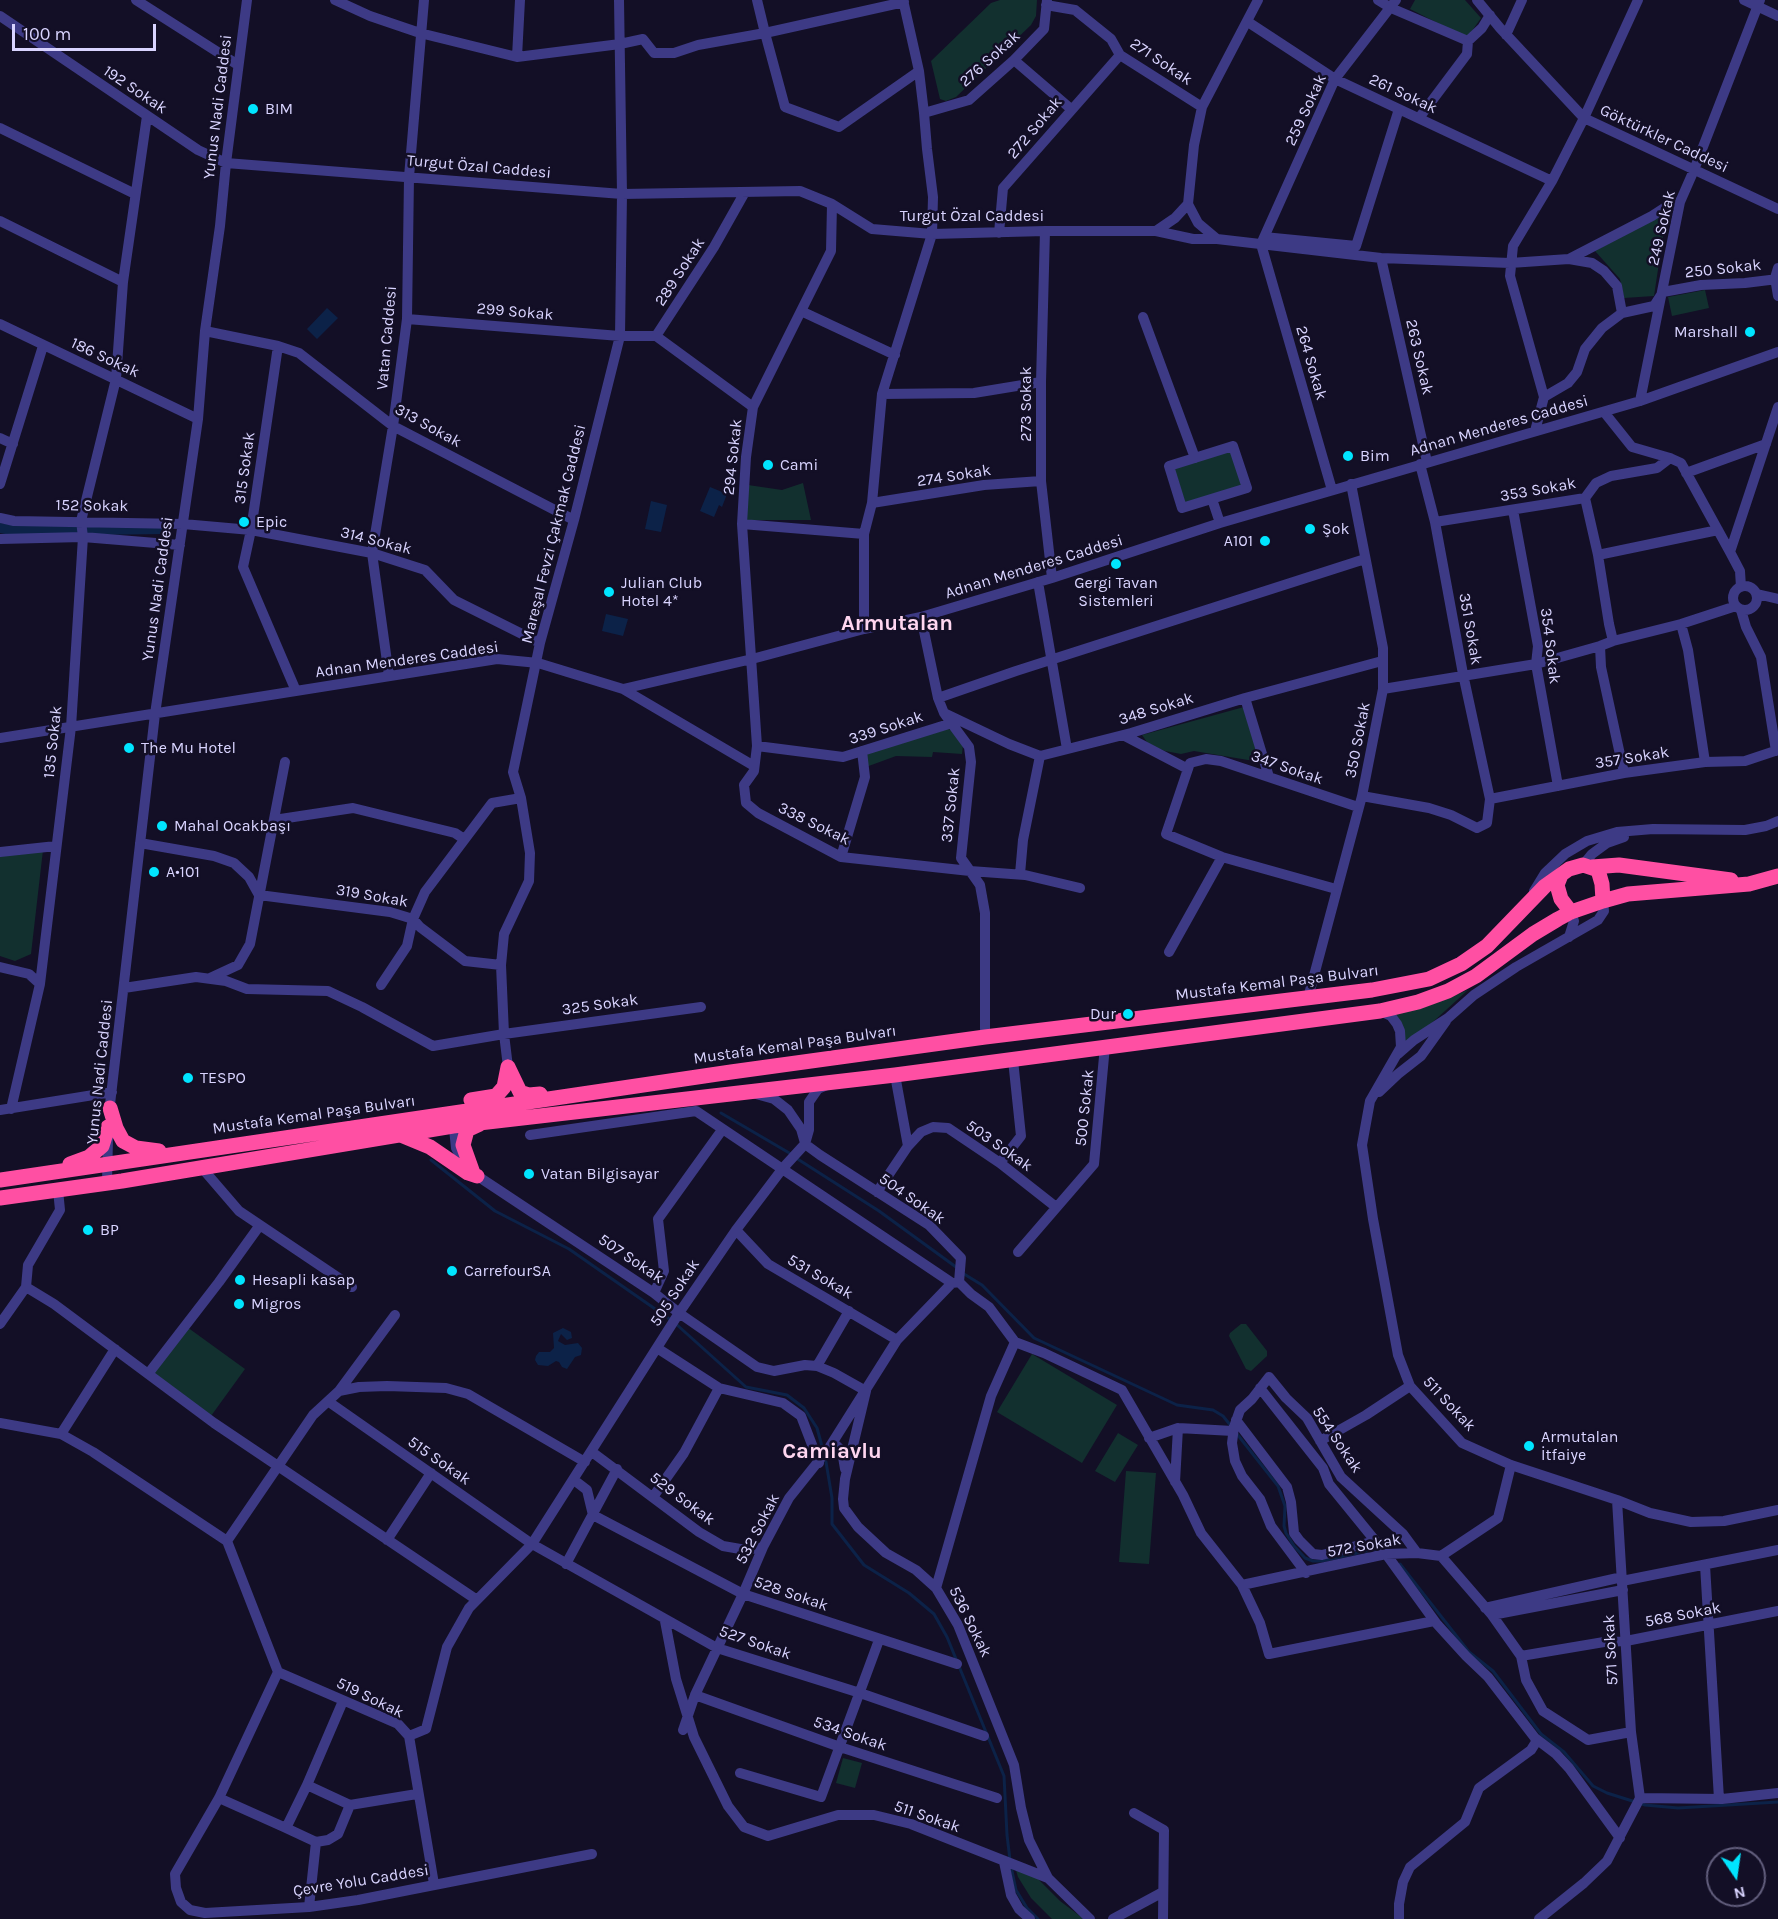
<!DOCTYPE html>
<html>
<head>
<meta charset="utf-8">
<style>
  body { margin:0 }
  #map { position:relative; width:1778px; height:1919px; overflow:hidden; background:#130f26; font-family:Karla,sans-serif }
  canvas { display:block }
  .north { position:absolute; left:1706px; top:1847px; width:60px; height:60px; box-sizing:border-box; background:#130f26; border:2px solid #625e7d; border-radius:50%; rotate:167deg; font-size:16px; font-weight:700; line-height:24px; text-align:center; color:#d9d4ff }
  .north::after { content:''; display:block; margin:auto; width:21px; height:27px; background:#00e5ff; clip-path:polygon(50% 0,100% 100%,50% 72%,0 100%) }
  .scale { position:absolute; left:12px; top:24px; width:144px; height:27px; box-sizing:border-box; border:3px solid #d9d4ff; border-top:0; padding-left:8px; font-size:18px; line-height:21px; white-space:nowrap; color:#d9d4ff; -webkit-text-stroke:4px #130f26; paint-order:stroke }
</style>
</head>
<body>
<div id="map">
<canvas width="1778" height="1919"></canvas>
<div class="north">N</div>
<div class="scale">100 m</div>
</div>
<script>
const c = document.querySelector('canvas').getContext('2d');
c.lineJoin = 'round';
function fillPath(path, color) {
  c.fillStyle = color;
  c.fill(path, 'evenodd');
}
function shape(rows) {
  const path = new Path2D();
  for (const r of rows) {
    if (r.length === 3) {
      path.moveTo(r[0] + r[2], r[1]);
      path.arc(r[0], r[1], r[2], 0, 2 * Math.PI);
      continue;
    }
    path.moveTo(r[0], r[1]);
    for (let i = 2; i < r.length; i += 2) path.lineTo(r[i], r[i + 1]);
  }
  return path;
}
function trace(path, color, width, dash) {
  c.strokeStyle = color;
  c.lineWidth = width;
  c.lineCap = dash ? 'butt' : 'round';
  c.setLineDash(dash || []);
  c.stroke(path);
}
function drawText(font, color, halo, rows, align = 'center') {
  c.font = font + ' Karla,sans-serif';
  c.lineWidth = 5;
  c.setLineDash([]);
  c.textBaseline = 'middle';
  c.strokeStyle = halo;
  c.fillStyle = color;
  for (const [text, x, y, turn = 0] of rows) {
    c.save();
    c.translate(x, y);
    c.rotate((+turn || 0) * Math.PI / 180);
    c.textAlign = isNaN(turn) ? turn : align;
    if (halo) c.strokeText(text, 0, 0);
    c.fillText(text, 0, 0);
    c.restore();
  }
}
fillPath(shape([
  [1000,0,1037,0,1036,16,1031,25,956,97,946,101,940,99,931,61,991,3],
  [1415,0,1465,0,1481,18,1467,38,1410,9],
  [1667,210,1654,296,1624,298,1620,279,1595,251],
  [1705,290,1709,308,1672,316,1668,297],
  [1231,447,1244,486,1183,506,1170,468],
  [803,483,811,520,745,520,748,485,782,490],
  [1244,707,1260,762,1194,751,1181,754,1165,751,1149,745,1142,735],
  [945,728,957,732,963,745,962,754,933,752,932,757,896,756,866,767,864,752],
  [43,850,31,954,15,961,0,956,0,853],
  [1468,990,1435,1020,1405,1046,1394,1014,1428,1006],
  [1241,1324,1246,1324,1267,1351,1267,1356,1251,1371,1246,1369,1229,1336,1230,1333],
  [187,1327,245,1369,211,1416,153,1375],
  [1032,1354,1117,1405,1082,1463,997,1412],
  [1118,1433,1138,1445,1115,1482,1095,1471],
  [1126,1471,1156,1473,1149,1564,1119,1562],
  [843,1758,862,1763,855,1788,836,1783],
  [1014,1864,1030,1871,1060,1901,1084,1919,1052,1919,1031,1898,1018,1877]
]), '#12302f');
fillPath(shape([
  [327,308,338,318,317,339,307,329],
  [710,487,727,494,722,507,719,505,714,517,700,511],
  [651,501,667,505,661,532,645,529],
  [606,614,628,619,623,636,602,631],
  [563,1328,571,1332,572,1338,567,1340,561,1334,558,1341,565,1345,578,1343,582,1348,581,1355,575,1357,567,1369,562,1367,559,1362,556,1361,548,1366,538,1365,535,1360,536,1356,539,1352,550,1352,554,1348,553,1333]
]), '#0c2248');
trace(shape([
  [721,1113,791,1154],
  [796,1158,879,1211,956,1267],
  [431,1160,495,1211,569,1249,671,1320],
  [964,1274,982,1285,1034,1338,1177,1405,1213,1410,1223,1416,1231,1426],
  [676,1324,746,1387,787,1395,804,1408,817,1428,823,1450],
  [1237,1434,1278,1486,1285,1506,1284,1526,1286,1533,1294,1546,1305,1558,1313,1561,1322,1561,1375,1549,1377,1550],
  [825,1456,832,1498,832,1524,864,1565,909,1593,934,1614,947,1637,1004,1776,1007,1835,1010,1860],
  [1400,1564,1469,1652,1493,1671,1541,1734,1564,1752,1593,1786,1607,1793,1645,1805,1678,1808,1778,1802],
  [1011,1866,1016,1890,1027,1908,1038,1919]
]), '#0c2248', 3);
trace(shape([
  [0,528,16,531,165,529]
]), '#0c2248', 10);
trace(shape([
  [136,0,238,65],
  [335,0,370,16,420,33,517,57,620,44,643,39,654,53,674,53,698,45,765,33,785,107,839,127,919,71],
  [757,0,765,33,904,2],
  [1378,0,1391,8,1468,41,1482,28,1490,15],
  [1477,0,1500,28,1584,118,1778,209],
  [1744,0,1778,16],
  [1046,5,1075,10,1111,39,1120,55,1202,107],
  [0,16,198,150,226,163,622,194,800,191,832,204,872,229,932,234,1045,231,1156,231,1193,239,1217,239,1381,258,1510,263,1569,259,1592,263,1604,271,1617,286,1622,313],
  [1248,22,1335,79,1552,181],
  [1506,35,1522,0],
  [517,57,520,0],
  [1014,60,1071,109],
  [924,113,969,100,1014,60,1044,29,1047,0],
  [1419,118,1467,54,1468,41],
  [0,128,135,194],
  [832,204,831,251,753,407,746,457,742,524,757,746,754,771,744,785,746,803,758,813,841,857,970,871,1025,875,1080,888],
  [1188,204,1194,145,1202,107,1258,0],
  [1188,204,1198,223,1217,239],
  [0,221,123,282],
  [1045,231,1041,382,1041,481,1052,578],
  [1156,231,1175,218,1188,204],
  [999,233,1003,188,1120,55],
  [1264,237,1356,246,1399,109],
  [1381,258,1427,462],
  [1569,259,1652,216,1672,203,1680,202],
  [1778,268,1775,278,1778,296],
  [801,311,895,355],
  [1143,317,1195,458],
  [407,319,620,336,656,336,714,247,745,192],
  [0,324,198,419],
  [205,331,278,346,299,353,393,426,574,520],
  [656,336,753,407],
  [278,346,251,530,243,567,296,691],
  [882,394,974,393,1041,382],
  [1544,397,1568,383,1577,372,1585,349,1602,328,1622,313,1654,306,1663,292,1701,285,1745,283,1778,279],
  [1640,401,1680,202,1694,170,1760,0],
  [1604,412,1632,447,1670,458,1681,463,1730,552,1740,571,1741,587],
  [1535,431,1544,397,1510,276,1513,246,1552,181,1584,118,1638,0],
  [0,438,13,444],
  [1233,446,1247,488,1182,508,1169,466,1233,446],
  [1686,473,1766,444],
  [0,484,43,346],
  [1332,490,1261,244,1335,79,1396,0],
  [1585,498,1598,555,1609,624,1613,641],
  [1212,499,1220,523],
  [872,503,984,485,1041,481],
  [1513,510,1538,646,1536,664,1558,786],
  [0,518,14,521,183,524,251,530,372,553,425,570,454,600,540,643],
  [1435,522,1585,498,1596,483,1611,476,1657,468,1670,458],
  [742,524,864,534],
  [0,539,83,537,180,545],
  [1730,552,1778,407],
  [1598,555,1718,530],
  [1038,582,1067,749],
  [1745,598,12],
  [1757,594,1778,599],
  [1741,610,1746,627,1761,657,1776,751],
  [921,617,938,698,944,713,969,747,971,762,961,858,980,885,985,913,985,1037],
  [1681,624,1688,650,1705,762],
  [864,629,864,534,872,503,882,394,932,234,933,197,927,149,924,113,919,71,903,0],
  [1600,646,1601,667,1624,773],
  [389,676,372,553,393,426,407,319,409,177,424,0],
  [623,689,754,766],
  [1383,689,1536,664,1600,646,1613,641,1681,624,1736,606],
  [938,698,1016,671,1365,559],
  [1245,698,1269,777],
  [944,713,1009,744,1040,756,1131,733,1245,698,1382,661],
  [1123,735,1188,769],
  [0,738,497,659,538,663,623,689,752,659,864,629,921,617,1052,578,1220,523,1640,401,1778,352],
  [757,746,843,757,952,723],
  [1362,796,1429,808,1451,815,1477,828,1487,823,1490,799,1463,674,1435,522,1420,464],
  [1490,799,1624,773,1705,762,1745,761,1778,750],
  [274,820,353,808,455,833,464,839],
  [140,843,214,856,234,863,249,877,259,895,390,912,413,919,420,927,465,961,501,965],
  [0,852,56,846],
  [841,857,865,777,862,751],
  [1583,865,1592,854,1607,843,1624,837],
  [1020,874,1023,840,1040,756],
  [1336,889,1222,857,1166,834,1190,763,1206,759,1221,761,1358,807],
  [1534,891,1545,873,1565,854,1587,841,1617,832,1653,829,1745,830,1766,826,1778,821],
  [1569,937,1574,921,1571,912],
  [1169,952,1222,857],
  [0,967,29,974,40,984],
  [210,978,238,965,250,944,285,762],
  [381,985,407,946,413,919,425,892,492,803,521,798],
  [124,988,196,977,226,981,247,989,328,991,362,1007,433,1046,504,1034,701,1007],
  [1308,998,1362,796,1383,689,1383,648,1351,484],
  [1380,1011,1391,1016,1397,1024,1400,1031,1401,1047,1370,1101,1362,1145,1373,1219,1398,1355,1410,1386,1462,1443,1511,1465,1617,1500,1650,1513,1691,1522,1724,1521,1778,1510],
  [1398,1054,1414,1040,1448,1018,1474,995,1516,967,1598,920,1604,911,1603,901],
  [508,1067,504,1034,501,965,504,934,529,881,530,853,521,798,513,772,540,643,574,520,620,336,622,194,619,0],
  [895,1075,908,1146],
  [1379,1092,1398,1074,1421,1056,1446,1021],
  [756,1094,774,1099,788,1110,801,1129,805,1143],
  [11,1109,40,984,71,727,83,537,81,521,116,379,123,282,147,116],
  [0,1110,112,1092],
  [109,1113,155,714,198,419,205,331,220,226,226,163,247,0],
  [453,1119,456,1148,463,1162],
  [530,1135,696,1111,952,1283],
  [805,1144,820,1155,929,1225,961,1258,959,1282],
  [1000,1163,1021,1136,1013,1060],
  [202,1168,239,1211,352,1287],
  [473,1173,654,1293,679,1313,757,1367,774,1371,805,1365,817,1366,834,1373,866,1391,845,1479,843,1499,844,1508,858,1527,886,1553,916,1570,936,1588],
  [107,1183,108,1138],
  [877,1192,908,1146,921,1132,933,1127,948,1128,1000,1163,1056,1207],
  [736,1230,768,1264,897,1340],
  [1018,1252,1094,1164,1105,1046],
  [959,1282,971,1294,989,1307,1015,1342,1044,1353,1122,1390,1183,1495,1201,1533,1242,1585,1260,1623,1269,1654,1434,1621],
  [26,1287,54,1304,214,1423,477,1600],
  [654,1293,664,1271,658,1219,722,1130],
  [0,1324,26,1287,28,1265,60,1210,58,1190],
  [1015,1342,991,1396,936,1588,958,1625,1014,1765,1021,1808,1029,1840,1048,1878],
  [657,1348,719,1388,783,1403,801,1416,819,1463],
  [817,1366,849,1311],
  [148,1374,219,1282,260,1225],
  [1260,1388,1323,1468,1329,1484,1386,1554,1436,1623,1466,1656,1488,1677,1535,1738,1556,1754,1569,1768,1620,1838],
  [339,1391,395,1315],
  [329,1402,532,1544,717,1648,860,1693,984,1736],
  [1236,1420,1287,1487,1291,1502,1294,1533,1299,1540,1313,1554,1322,1555,1375,1541],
  [0,1423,61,1434,93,1452,227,1541,278,1672],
  [61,1434,115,1349],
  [1149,1438,1178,1428,1233,1431],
  [1320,1441,1366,1415,1410,1386],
  [829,1448,837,1446,842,1451,845,1469],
  [592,1452,699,1532,723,1546,746,1550,763,1547],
  [574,1480,587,1490,593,1515,743,1594,957,1664],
  [1175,1482,1178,1428],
  [653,1497,684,1453,719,1388],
  [1617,1500,1631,1732,1640,1798],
  [387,1540,431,1473],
  [227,1541,313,1415,339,1391,359,1387,387,1386,446,1388,468,1394,585,1462],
  [1441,1556,1492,1615,1521,1656,1526,1680,1543,1711,1588,1740,1631,1732],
  [566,1564,617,1469],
  [1705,1565,1719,1799],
  [1306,1573,1271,1526,1260,1499,1242,1476,1235,1461,1232,1443,1234,1427,1240,1410,1252,1399,1269,1377,1286,1398,1307,1418,1341,1477,1403,1534,1417,1553],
  [1622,1581,1778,1550],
  [1242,1585,1386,1554,1417,1553,1441,1556,1498,1518,1511,1465],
  [1485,1608,1622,1577],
  [1492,1615,1623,1590],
  [665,1621,676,1679,694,1737,728,1806,744,1827,768,1836,838,1815,874,1815,911,1824,1048,1878,1090,1919],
  [1521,1656,1604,1642,1626,1641,1778,1611],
  [278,1672,219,1798,175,1874,176,1888,181,1902,190,1910,205,1913,309,1907,358,1900,592,1854],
  [278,1672,398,1724,409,1736,434,1884],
  [695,1695,840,1747,997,1798],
  [683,1730,695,1695,743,1594,763,1547,789,1498,829,1448,897,1340,952,1283,959,1282],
  [409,1736,426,1729,447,1647,469,1608,532,1544,679,1313,736,1230,783,1168,805,1144,809,1130,809,1102,818,1089,827,1085],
  [740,1773,821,1797,879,1640],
  [307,1785,350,1805,338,1834,328,1840,316,1842,286,1828,307,1785],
  [307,1785,343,1701],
  [219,1798,286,1828],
  [1640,1798,1722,1799,1778,1793],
  [350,1805,417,1794],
  [1134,1813,1164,1830,1163,1919],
  [1004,1862,1011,1895,1019,1909,1030,1919],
  [309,1907,316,1842],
  [1113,1919,1163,1892],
  [1399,1919,1399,1904,1403,1882,1410,1867,1465,1822,1479,1788,1531,1750,1536,1742,1535,1738],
  [1539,1919,1584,1883,1607,1861,1640,1798]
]), '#3d3a85', 10);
trace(shape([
  [1592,867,1619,865,1731,880],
  [1561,875,1557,885,1561,899,1571,912],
  [508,1067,520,1092,529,1095,540,1094],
  [471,1100,496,1096,504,1087,508,1067],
  [110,1108,116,1128,123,1141,136,1148,159,1151],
  [401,1135,430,1147,468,1173,477,1176],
  [70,1164,89,1157,102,1146,108,1127],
  [473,1173,463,1145,467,1130,480,1124],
  [0,1180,731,1072,985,1037,1372,990,1429,979,1461,964,1487,946,1545,886,1569,869,1583,865,1598,870,1602,884,1603,901],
  [0,1198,122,1181,453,1126,895,1075,1380,1011,1418,1002,1448,991,1476,976,1533,934,1558,919,1571,912,1603,901,1628,894,1749,884,1778,876]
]), '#ff4fa3', 15);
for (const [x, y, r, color] of [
  [253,109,6,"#00e5ff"],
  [1750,332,6,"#00e5ff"],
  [1348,456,6,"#00e5ff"],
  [768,465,6,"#00e5ff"],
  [244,522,6,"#00e5ff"],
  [1310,529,6,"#00e5ff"],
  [1265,541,6,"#00e5ff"],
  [1116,564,6,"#00e5ff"],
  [609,592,6,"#00e5ff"],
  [129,748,6,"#00e5ff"],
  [162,826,6,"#00e5ff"],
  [154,872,6,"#00e5ff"],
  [1128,1014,6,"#00e5ff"],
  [188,1078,6,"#00e5ff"],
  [529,1174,6,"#00e5ff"],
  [88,1230,6,"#00e5ff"],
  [452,1271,6,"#00e5ff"],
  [240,1280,6,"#00e5ff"],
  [239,1304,6,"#00e5ff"],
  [1529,1446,6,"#00e5ff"]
]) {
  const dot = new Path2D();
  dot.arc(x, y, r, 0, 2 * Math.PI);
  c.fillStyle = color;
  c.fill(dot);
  trace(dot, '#130f26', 2);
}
drawText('16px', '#d9d4ff', '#130f26', [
  ["276 Sokak",990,59,-42],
  ["271 Sokak",1161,62,34],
  ["192 Sokak",135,90,34],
  ["261 Sokak",1403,94,25],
  ["Yunus Nadi Caddesi",218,107,-83],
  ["259 Sokak",1306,110,-65],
  ["272 Sokak",1035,128,-50],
  ["Göktürkler Caddesi",1664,139,25],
  ["Turgut Özal Caddesi",479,167,5],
  ["Turgut Özal Caddesi",972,216],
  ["249 Sokak",1662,228,-77],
  ["250 Sokak",1723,269,-6],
  ["289 Sokak",680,272,-57],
  ["299 Sokak",515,312,5],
  ["Vatan Caddesi",387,338,-85],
  ["263 Sokak",1419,357,77],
  ["186 Sokak",105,358,25],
  ["264 Sokak",1311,363,74],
  ["273 Sokak",1026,404,-90],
  ["313 Sokak",428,426,29],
  ["Adnan Menderes Caddesi",1499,426,-16],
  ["294 Sokak",733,457,-84],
  ["315 Sokak",245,468,-82],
  ["274 Sokak",954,476,-9],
  ["353 Sokak",1538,490,-10],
  ["152 Sokak",92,506,1],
  ["Mareşal Fevzi Çakmak Caddesi",554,534,-76],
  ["314 Sokak",376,541,14],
  ["Adnan Menderes Caddesi",1034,567,-17],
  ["Yunus Nadi Caddesi",158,589,-82],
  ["351 Sokak",1470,629,80],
  ["354 Sokak",1550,646,83],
  ["Adnan Menderes Caddesi",407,660,-8],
  ["348 Sokak",1156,709,-17],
  ["339 Sokak",886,728,-18],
  ["350 Sokak",1358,740,-79],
  ["135 Sokak",53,742,-84],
  ["357 Sokak",1632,758,-9],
  ["347 Sokak",1287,768,19],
  ["337 Sokak",951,805,-84],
  ["338 Sokak",814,824,26],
  ["319 Sokak",372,896,10],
  ["Mustafa Kemal Paşa Bulvarı",1277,983,-7],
  ["325 Sokak",600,1005,-8],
  ["Mustafa Kemal Paşa Bulvarı",795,1045,-8],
  ["Yunus Nadi Caddesi",100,1072,-84],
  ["500 Sokak",1085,1108,-84],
  ["Mustafa Kemal Paşa Bulvarı",314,1115,-8],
  ["503 Sokak",999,1146,35],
  ["504 Sokak",912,1199,35],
  ["507 Sokak",631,1259,34],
  ["531 Sokak",820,1277,30],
  ["505 Sokak",675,1293,-57],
  ["511 Sokak",1449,1404,47],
  ["554 Sokak",1337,1440,56],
  ["515 Sokak",439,1461,35],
  ["529 Sokak",682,1499,37],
  ["532 Sokak",758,1529,-63],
  ["572 Sokak",1364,1546,-10],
  ["528 Sokak",791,1594,19],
  ["568 Sokak",1683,1615,-11],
  ["536 Sokak",970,1622,64],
  ["527 Sokak",755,1643,19],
  ["571 Sokak",1611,1650,-93],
  ["519 Sokak",370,1698,26],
  ["534 Sokak",850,1734,19],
  ["511 Sokak",927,1817,19],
  ["Çevre Yolu Caddesi",361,1881,-9]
]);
drawText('16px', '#d9d4ff', '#130f26', [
  ["BIM",265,109],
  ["Marshall",1738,332,"right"],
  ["Bim",1360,456],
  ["Cami",780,465],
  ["Epic",256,522],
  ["Şok",1322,529],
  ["A101",1253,541,"right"],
  ["Julian Club",621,583],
  ["Hotel 4*",621,601],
  ["Gergi Tavan",1116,583,"center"],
  ["Sistemleri",1116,601,"center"],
  ["The Mu Hotel",141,748],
  ["Mahal Ocakbaşı",174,826],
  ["A•101",166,872],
  ["Dur",1116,1014,"right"],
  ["TESPO",200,1078],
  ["Vatan Bilgisayar",541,1174],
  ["BP",100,1230],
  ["CarrefourSA",464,1271],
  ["Hesapli kasap",252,1280],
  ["Migros",251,1304],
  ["Armutalan",1541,1437],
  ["İtfaiye",1541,1455]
], 'left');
drawText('bold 22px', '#ffd6f0', '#130f26', [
  ["Armutalan",897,624],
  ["Camiavlu",832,1452]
]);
</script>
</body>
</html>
